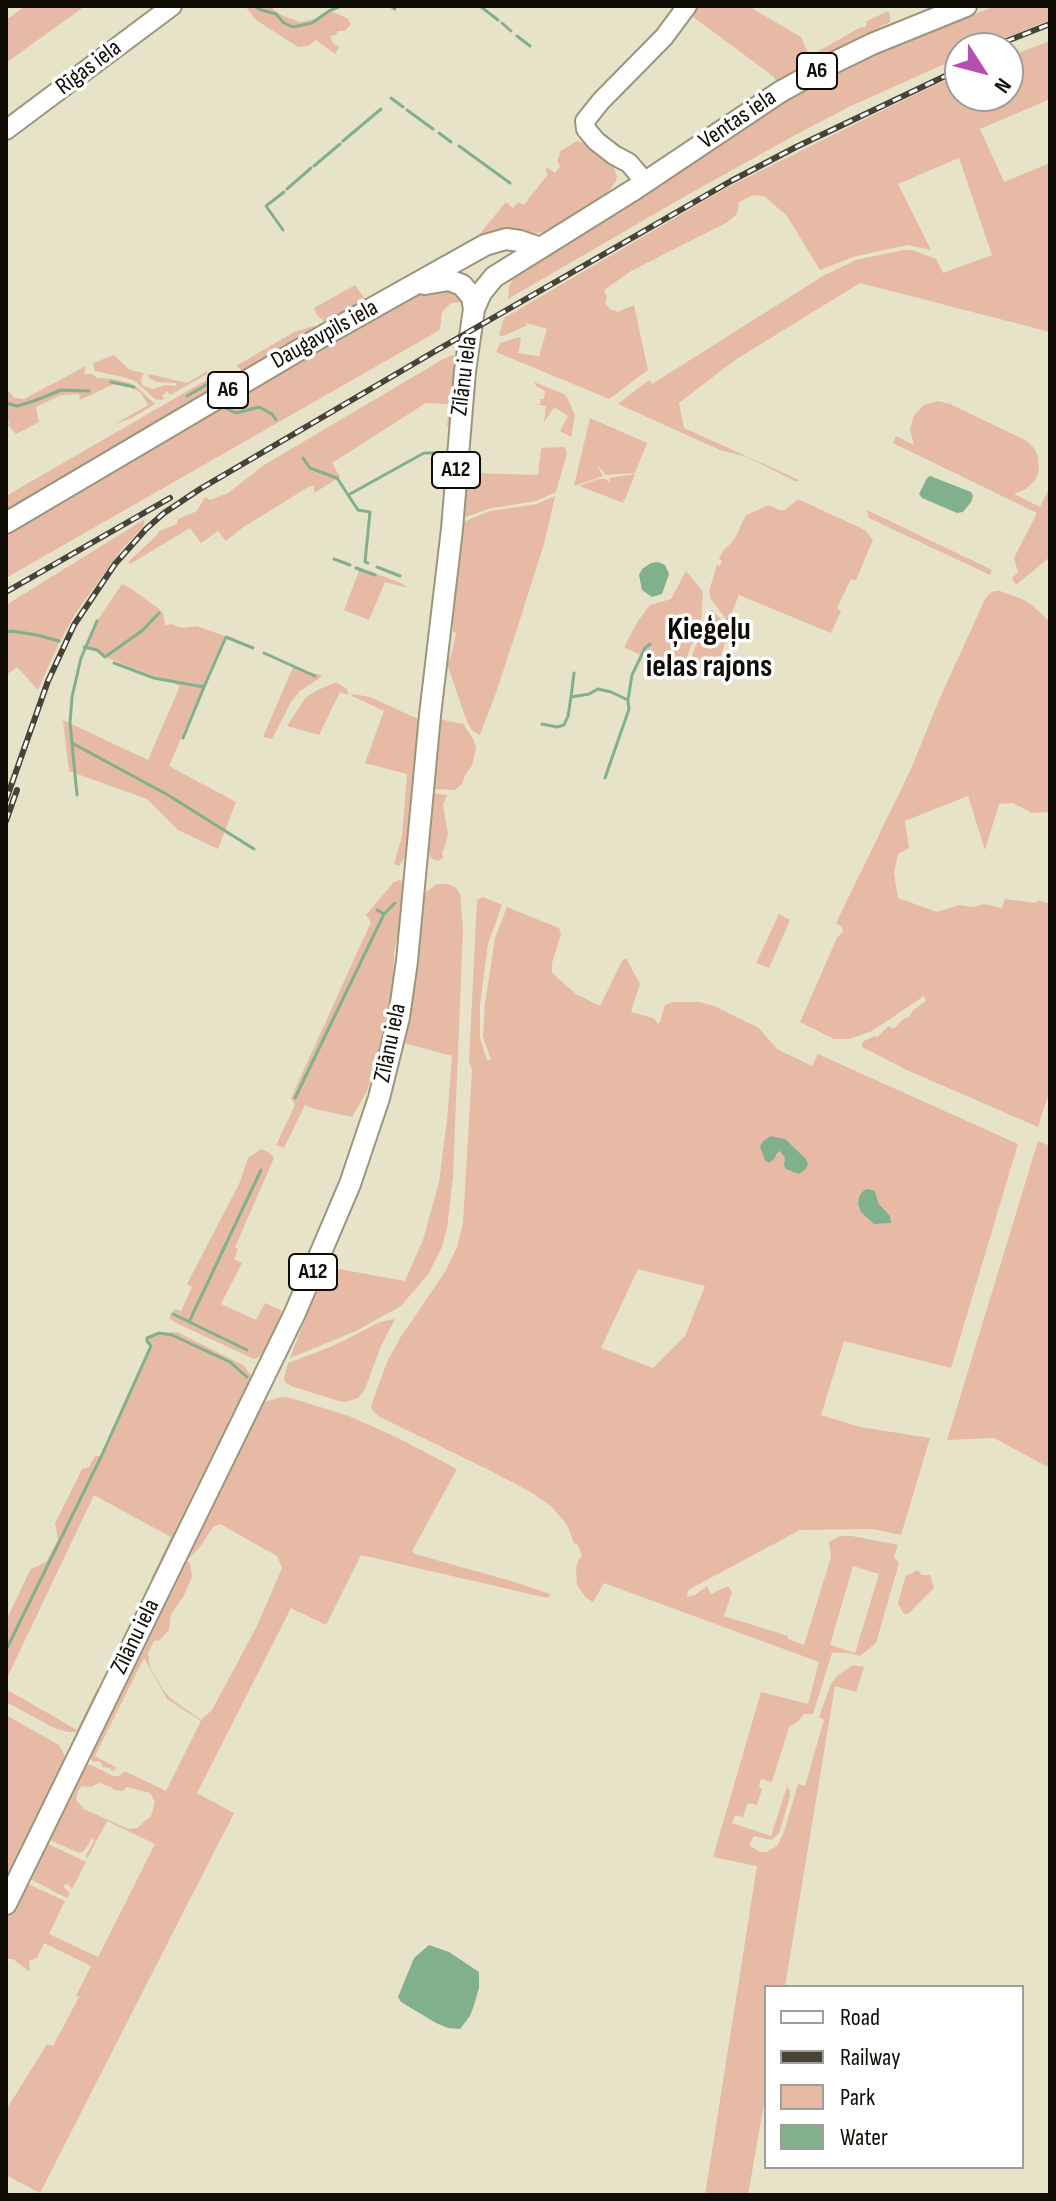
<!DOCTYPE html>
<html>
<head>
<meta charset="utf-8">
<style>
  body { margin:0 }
  #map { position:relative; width:1056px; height:2201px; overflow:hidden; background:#e7e3c9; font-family:"Sofia Sans Condensed",sans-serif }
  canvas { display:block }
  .frame { position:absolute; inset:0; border:8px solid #0f0d05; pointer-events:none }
  .legend { position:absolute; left:764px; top:1985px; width:260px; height:184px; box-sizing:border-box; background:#fff; border:2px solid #9f9e9b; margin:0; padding:10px 14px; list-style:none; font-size:24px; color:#0f0d05 }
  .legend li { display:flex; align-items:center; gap:16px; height:40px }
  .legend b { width:40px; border:2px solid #9f9e9b }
  .north { position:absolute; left:944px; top:32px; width:80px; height:80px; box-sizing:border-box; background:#fff; border:2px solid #9f9e9b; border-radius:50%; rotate:126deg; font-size:22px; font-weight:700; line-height:32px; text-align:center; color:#0f0d05 }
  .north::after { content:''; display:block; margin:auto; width:28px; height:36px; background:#b54fb4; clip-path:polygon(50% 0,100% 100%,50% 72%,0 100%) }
</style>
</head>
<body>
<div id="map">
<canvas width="1056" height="2201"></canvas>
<div class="frame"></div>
<ul class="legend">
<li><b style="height:10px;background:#fff"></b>Road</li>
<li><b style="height:10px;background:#464437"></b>Railway</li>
<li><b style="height:22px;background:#e6baa5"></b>Park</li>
<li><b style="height:22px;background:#80b18c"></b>Water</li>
</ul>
<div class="north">N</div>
</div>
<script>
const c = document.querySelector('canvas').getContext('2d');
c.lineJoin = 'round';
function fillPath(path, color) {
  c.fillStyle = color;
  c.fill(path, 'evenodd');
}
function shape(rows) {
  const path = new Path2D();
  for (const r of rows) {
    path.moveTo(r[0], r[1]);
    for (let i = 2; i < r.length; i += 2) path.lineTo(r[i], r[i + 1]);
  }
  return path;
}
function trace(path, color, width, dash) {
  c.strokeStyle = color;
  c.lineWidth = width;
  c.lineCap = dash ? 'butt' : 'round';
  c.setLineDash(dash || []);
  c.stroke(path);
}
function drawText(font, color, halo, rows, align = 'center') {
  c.font = font + ' "Sofia Sans Condensed",sans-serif';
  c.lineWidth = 7;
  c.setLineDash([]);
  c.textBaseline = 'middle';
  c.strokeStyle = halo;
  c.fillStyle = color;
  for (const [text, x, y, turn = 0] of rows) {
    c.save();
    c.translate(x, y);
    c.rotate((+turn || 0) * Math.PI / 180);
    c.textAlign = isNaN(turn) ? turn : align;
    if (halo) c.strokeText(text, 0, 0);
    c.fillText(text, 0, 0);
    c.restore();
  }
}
fillPath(shape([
  [25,6,85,6,6,63,6,20],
  [245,6,269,6,281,15,300,22,315,19,330,9,333,12,347,18,351,24,345,31,338,31,336,35,330,36,333,43,339,47,335,54,316,40,308,46,298,47,256,20],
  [698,6,748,6,801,37,809,55,806,59,813,60,815,58,817,60,776,84,775,78,769,73,693,17],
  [995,6,1050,6,1050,20,980,48,960,48,960,57,851,106,797,134,682,198,508,299,509,287,514,277,656,187,696,155,814,84,862,59],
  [888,11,890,14,890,22,823,56,817,52,861,27,865,27,867,24,865,22],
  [1050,41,1050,99,980,129,1004,182,1050,163,1050,332,860,283,735,360,679,403,684,428,799,480,797,482,747,457,720,450,618,404,641,386,650,380,652,384,823,276,856,260,903,250,912,250,936,259,943,273,992,255,959,158,898,184,931,250,907,245,853,257,820,270,787,216,764,196,753,195,739,202,737,214,726,223,631,271,604,290,607,298,605,303,610,309,618,312,634,305,648,370,609,399,496,352,500,343,519,337,521,340,518,353,539,356,547,329,527,323,526,326,503,336,499,335,504,318,728,187,857,123,937,84,960,75,960,96,1008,96,1008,57],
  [577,141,587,144,613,166,617,176,616,181,608,192,547,231,469,247,506,202,513,208,518,202,524,205,548,174,545,169,548,168,555,173,560,166,557,161,560,154,559,152],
  [439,284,452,285,464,302,451,303,442,312,440,330,6,578,6,530,250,387,300,362,353,326,396,307],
  [355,285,367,302,330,321,324,321,317,315,314,308],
  [314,326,317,329,244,372,236,366,294,332],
  [114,355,130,370,144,373,141,380,142,385,152,389,165,385,176,386,176,383,157,382,149,378,148,374,187,383,207,371,207,374,170,395,167,391,162,396,163,398,167,397,162,400,155,399,135,381,123,377,95,371,93,363],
  [453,355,457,357,450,427,447,426,449,404,426,403,332,463,340,477,314,493,314,486,310,486,242,528,226,541,218,531,201,543,190,528,130,564,128,562,156,536,159,531,177,524,178,519,197,511,205,497,210,500,228,493,264,465,445,358],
  [86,366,84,374,92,374,97,378,114,379,130,383,139,389,155,404,132,418,115,424,148,405,140,392,130,387,114,384,80,400,79,394,61,395,36,407,39,422,16,434,8,425,9,422,6,418,6,388,14,398,24,399],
  [222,371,228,372,232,379,6,512,6,496],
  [534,382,564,394,567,398,575,415,571,437,560,431,568,416,554,407,544,423,546,406,534,404,540,404,541,399,544,399,545,391,536,386],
  [938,401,950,404,1027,441,1034,448,1038,456,1039,470,1036,479,1026,489,1014,494,1040,507,1050,487,1050,557,1016,585,1012,578,1018,572,1014,558,1037,513,893,443,896,436,914,445,910,429,914,415,924,405],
  [590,418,647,443,635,473,606,475,597,465,603,476,574,486],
  [469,437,469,473,538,475,541,448,565,447,567,453,556,492,536,501,488,509,463,518],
  [635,474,625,500,623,499,624,503,579,486,598,479,605,479,610,482,609,478],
  [555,496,544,544,516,632,496,693,481,732,479,735,471,729,466,719,447,664,452,652,456,633,453,632,452,608,462,524,463,522,490,511,537,504],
  [798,499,865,530,873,540,856,580,851,579,837,608,841,611,831,633,739,595,728,622,711,599,709,591,717,565,720,566,722,561,719,559,723,551,734,540,746,515,769,505,779,510,785,510],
  [867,510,992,570,990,575,869,518],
  [145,519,143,527,122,549,75,614,57,647,38,690,17,667,6,675,6,605],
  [356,566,401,583,408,588,385,582,369,620,344,610,359,571,355,569],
  [686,571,703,592,701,621,682,669,655,662,624,647,638,621,650,605,671,599],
  [122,584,130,588,158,608,163,613,165,625,171,624,182,628,196,626,225,636,169,766,236,802,218,849,178,830,147,799,69,771,63,720,148,760,180,686,105,657,97,650,85,647,97,621],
  [995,591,1000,591,1022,599,1032,605,1050,622,1050,812,1032,813,1013,803,999,804,985,850,968,796,905,821,909,848,898,854,894,873,898,898,937,912,959,905,973,907,984,904,1002,908,1005,899,1036,903,1038,900,1050,904,1050,1089,1038,1127,907,1070,862,1047,862,1042,875,1036,877,1037,889,1026,894,1029,902,1020,910,1016,913,1010,926,1001,924,996,872,1031,850,1039,834,1039,800,1022,837,938,843,931,842,927,836,923,911,769,939,700,985,599,990,593],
  [712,610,730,629,718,664,706,676,687,670,706,618],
  [293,667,323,676,300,691,291,702,272,739,263,737],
  [336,682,347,689,348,695,340,692,319,735,287,726,306,697,318,690],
  [353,694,370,697,420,720,406,855,399,866,394,864,402,836,407,774,365,763,384,711,352,696],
  [439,719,463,724,474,740,476,748,472,766,465,775,462,784,455,790,432,789],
  [432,793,447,795,443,805,448,834,445,846,442,852,443,858,438,861,431,858,428,850],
  [399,880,402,881,400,925,394,952,393,1005,367,1091,352,1117,315,1109,305,1105,284,1148,276,1145,295,1105,291,1098,371,922,366,915,393,883],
  [437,884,448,884,456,888,460,894,463,928,453,1176,447,1228,442,1247,429,1273,401,1306,356,1331,290,1358,319,1283,322,1284,328,1273,325,1271,328,1267,405,1281,423,1240,439,1182,447,1120,452,1056,404,1043,411,1004,423,901,426,892],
  [483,897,502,905,488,944,480,1004,480,1038,487,1060,491,1060,483,1037,485,1003,495,938,507,907,559,928,561,934,552,963,552,973,576,994,600,1006,622,961,626,958,640,984,631,1012,653,1018,659,1024,665,1005,673,1002,699,1002,714,1006,759,1028,777,1049,812,1066,818,1054,1018,1144,951,1368,844,1341,821,1415,860,1427,930,1438,901,1535,873,1529,800,1530,688,1590,687,1597,695,1595,707,1586,711,1594,728,1586,732,1592,724,1616,788,1636,788,1639,804,1645,831,1557,829,1542,840,1536,852,1536,898,1545,894,1557,899,1563,876,1643,860,1656,849,1653,832,1653,813,1714,804,1714,797,1722,789,1727,772,1782,761,1779,759,1787,762,1789,757,1805,748,1803,743,1817,735,1815,732,1823,771,1836,787,1787,790,1791,790,1797,779,1833,771,1840,754,1836,749,1845,760,1852,766,1852,777,1846,784,1832,798,1784,805,1786,824,1720,819,1717,831,1684,837,1676,853,1665,864,1667,856,1692,835,1686,785,1987,766,1987,766,2092,748,2195,705,2195,757,1866,713,1857,761,1692,808,1704,819,1662,604,1583,593,1602,586,1598,577,1585,576,1569,579,1559,582,1557,578,1545,574,1543,567,1525,552,1507,534,1494,495,1473,380,1417,373,1411,371,1406,387,1362,400,1338,445,1272,457,1247,463,1223,472,1070,469,1062,477,900],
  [638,1269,705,1286,685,1336,653,1368,601,1348],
  [853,1566,879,1574,855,1653,830,1645],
  [779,914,790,920,769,968,756,963],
  [1038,1141,1050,1146,1050,1468,994,1438,947,1440],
  [261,1149,270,1153,274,1158,235,1247,238,1249,234,1259,242,1263,221,1304,256,1320,265,1303,282,1311,265,1354,254,1359,176,1323,170,1319,170,1315,175,1309,181,1311,192,1287,187,1284,239,1184,248,1158],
  [395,1319,381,1346,365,1389,358,1398,346,1402,339,1401,291,1386,285,1382,284,1379,288,1363,333,1346,380,1322],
  [177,1332,243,1365,251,1375,250,1385,155,1579,151,1579,171,1537,94,1495,6,1680,6,1620,31,1569,46,1562,58,1540,55,1523,82,1469,89,1467,95,1456,101,1456,151,1346,147,1338,159,1333],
  [281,1397,291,1398,349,1416,396,1437,457,1469,412,1551,415,1554,518,1583,550,1594,548,1598,543,1597,361,1555,326,1625,291,1608,197,1793,234,1813,40,2193,6,2175,6,2106,8,2107,47,2044,53,2046,79,1997,76,1996,91,1966,44,1943,37,1958,29,1961,30,1972,13,1959,8,1959,6,1962,6,1926,8,1922,6,1920,20,1890,28,1884,65,1901,49,1934,98,1957,155,1844,107,1821,87,1859,86,1855,94,1841,92,1838,84,1851,79,1853,48,1839,85,1764,91,1765,113,1776,119,1776,125,1771,166,1791,201,1721,167,1699,144,1658,95,1756,117,1768,112,1771,110,1768,103,1767,100,1761,94,1762,87,1756,256,1413,264,1402],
  [220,1524,277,1556,282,1568,257,1626,212,1710,201,1720,170,1698,163,1690,150,1667,148,1653,154,1641,160,1640,169,1630,171,1614,183,1597,192,1577,190,1564,187,1560,200,1547,213,1527],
  [99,1783,111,1787,114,1790,123,1791,127,1787,150,1793,155,1802,151,1816,137,1828,128,1829,84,1809,76,1800,78,1791,82,1786,91,1787],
  [917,1570,922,1575,930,1575,934,1588,908,1614,904,1614,898,1604,899,1599,906,1575,911,1574],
  [6,1689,77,1730,97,1689,102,1692,83,1727,77,1732,68,1732,54,1728,6,1702],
  [6,1715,59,1745,66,1758,65,1763,12,1874,9,1874,6,1880],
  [44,1842,86,1862,72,1889,68,1884,63,1886,70,1893,67,1898,28,1878]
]), '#e6baa5');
fillPath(shape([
  [930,476,971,492,973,496,971,502,963,512,957,513,922,498,919,494,927,478],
  [658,562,665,565,669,574,662,594,652,597,642,590,639,575,642,569,651,563],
  [771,1136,785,1139,806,1159,808,1164,805,1170,799,1174,786,1169,784,1165,785,1158,780,1151,777,1153,774,1159,769,1163,765,1160,760,1147,763,1141],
  [867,1189,875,1191,878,1203,890,1216,891,1223,874,1224,861,1212,858,1204,859,1197,862,1192],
  [429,1945,449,1952,479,1972,479,1988,474,2005,470,2016,460,2029,448,2028,436,2023,401,2002,398,1997,414,1958]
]), '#80b18c');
trace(shape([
  [255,6,261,10,276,14,284,23,293,27,312,23,329,11,341,6],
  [390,6,395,9],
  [480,6,498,20],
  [502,23,511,31],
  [517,36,530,46],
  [391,98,403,107],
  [407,110,433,129],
  [439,133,451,142],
  [343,141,381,109],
  [459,146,510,183],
  [314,166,340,144],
  [287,189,311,168],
  [283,230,266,206,284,192],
  [111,382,134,387],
  [187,396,208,384],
  [6,403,17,406,34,401,61,390,89,391],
  [225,408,236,413,259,407,272,414,276,420],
  [303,458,310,468,337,478,358,510,370,512,365,562,368,563],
  [350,494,424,453,443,453],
  [334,559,350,565],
  [377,567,400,576],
  [356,568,375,575],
  [6,632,12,631,37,635,59,641],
  [84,647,97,650,105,657,143,630,159,613],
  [264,653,315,676],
  [114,663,154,678,204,687,226,637,253,648],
  [574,673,571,697,589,694,598,689,611,692,628,700,632,675,645,648,650,644],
  [542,724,557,727,564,725,568,716,571,697],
  [183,738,204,687],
  [72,743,168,795,254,849],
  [605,778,629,709,628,702],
  [77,795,70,723,72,697,81,658,97,621],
  [384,914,395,903],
  [295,1098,384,914,377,910],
  [173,1314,247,1350],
  [189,1322,261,1170],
  [6,1650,101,1457,151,1346,147,1341,147,1338,159,1333,172,1335,230,1362,247,1377]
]), '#80b18c', 3);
const major = shape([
  [6,130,172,6],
  [645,182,629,163,614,155,596,141,586,129,585,121,601,101,664,37,687,6]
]);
const highway = shape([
  [425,284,449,280,462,285,472,297,474,309],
  [6,523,328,333,485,245,506,239,520,241,540,248],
  [6,1904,295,1313,350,1184,379,1098,399,1017,407,961,430,715,452,529,465,371,474,309,481,293,494,277,635,189,780,92,825,67,872,44,966,6]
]);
trace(major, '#9a967d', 22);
trace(highway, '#9a967d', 24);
trace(major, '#fff', 18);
trace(highway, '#fff', 20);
const rail = shape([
  [989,48,1050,24],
  [6,592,170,498],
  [6,800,48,681,74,625,115,564,146,529,164,513,200,489,432,353,731,181,796,147,960,69],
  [6,821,17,790]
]);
trace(rail, '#464437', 6);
trace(rail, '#fff', 3, [9]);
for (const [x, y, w] of [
  [817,71,40],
  [228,390,40],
  [456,470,48],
  [313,1272,48]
]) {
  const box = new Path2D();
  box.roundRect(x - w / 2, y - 18, w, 36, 6);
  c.fillStyle = '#fff';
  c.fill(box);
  trace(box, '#0f0d05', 2);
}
drawText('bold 22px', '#0f0d05', null, [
  ["A6",817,71],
  ["A6",228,390],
  ["A12",456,470],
  ["A12",313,1272]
]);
drawText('24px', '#0f0d05', '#fff', [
  ["Rīgas iela",89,68,-37],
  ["Ventas iela",738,120,-34],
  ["Daugavpils iela",325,335,-29],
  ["Zīlānu iela",465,376,-83],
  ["Zīlānu iela",391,1043,-78],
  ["Zīlānu iela",136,1637,-64]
]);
drawText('bold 32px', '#0f0d05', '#fff', [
  ["Ķieģeļu",709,631],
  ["ielas rajons",709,668]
]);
</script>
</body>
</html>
